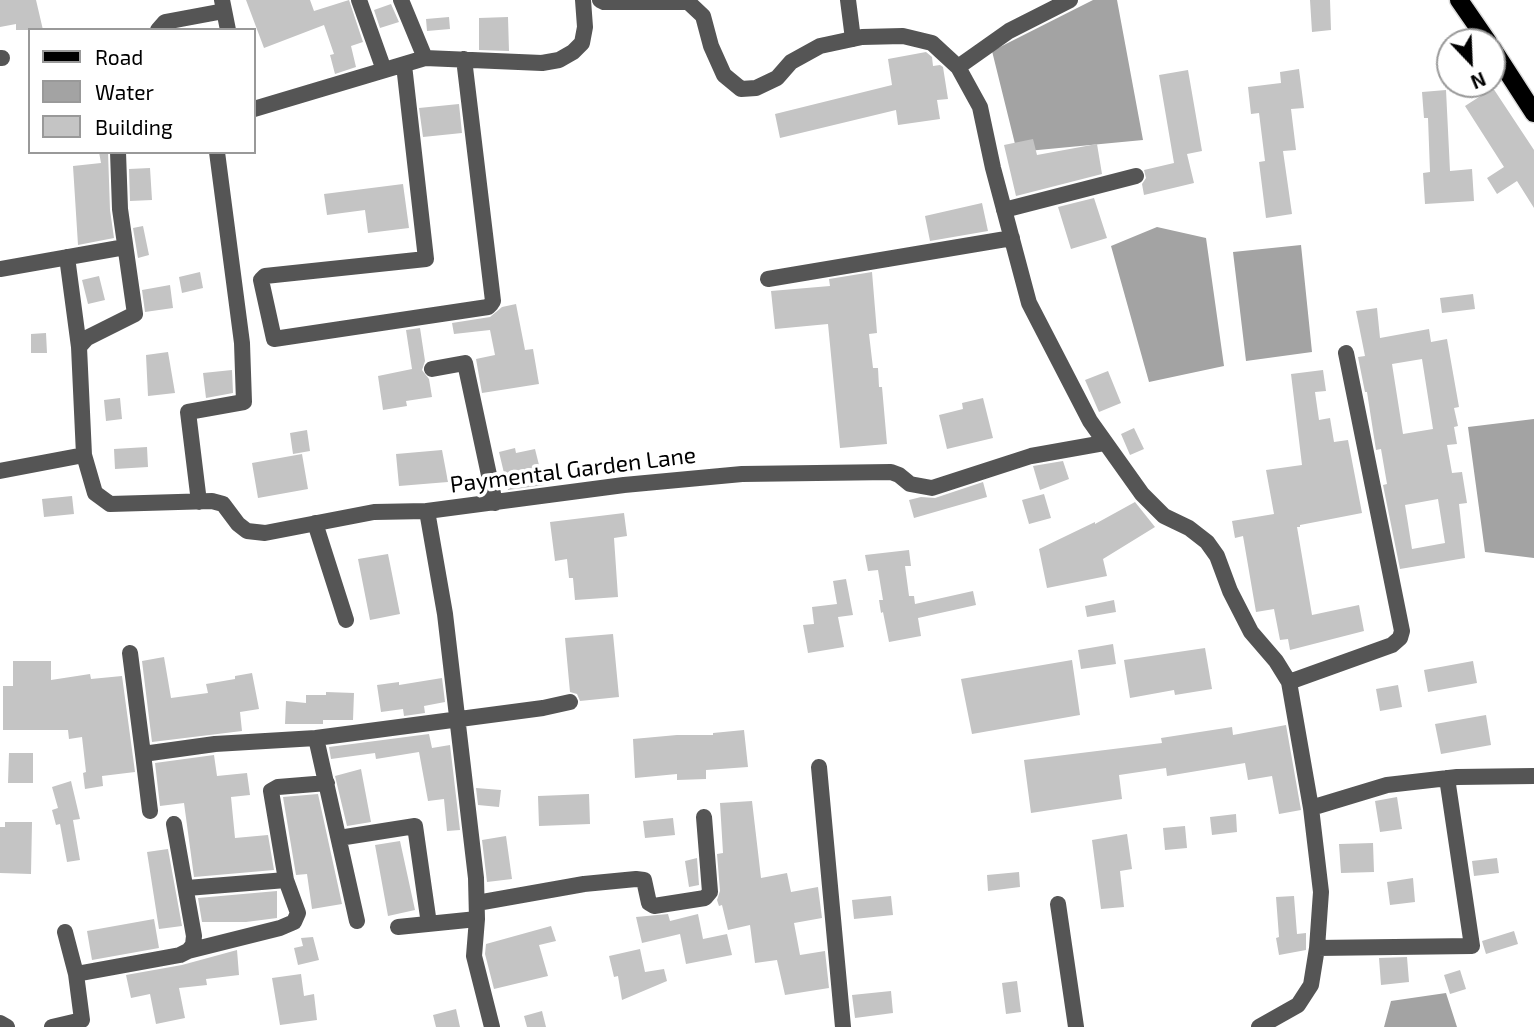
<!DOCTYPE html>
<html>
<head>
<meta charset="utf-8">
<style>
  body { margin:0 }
  #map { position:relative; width:1534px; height:1027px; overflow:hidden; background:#fff; font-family:"Exo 2",sans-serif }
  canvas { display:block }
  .legend { position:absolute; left:28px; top:28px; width:228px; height:126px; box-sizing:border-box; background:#fff; border:2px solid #999; margin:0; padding:9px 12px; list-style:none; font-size:21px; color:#000 }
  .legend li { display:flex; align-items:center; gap:14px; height:35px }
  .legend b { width:35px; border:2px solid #999 }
  .north { position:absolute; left:1436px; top:28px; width:70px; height:70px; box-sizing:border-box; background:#fff; border:2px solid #999; border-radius:50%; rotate:157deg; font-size:19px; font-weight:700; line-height:28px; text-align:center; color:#000 }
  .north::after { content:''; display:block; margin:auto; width:24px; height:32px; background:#000; clip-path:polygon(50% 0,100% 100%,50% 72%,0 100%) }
</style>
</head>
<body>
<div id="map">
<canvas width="1534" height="1027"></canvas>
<ul class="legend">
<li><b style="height:9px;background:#000"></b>Road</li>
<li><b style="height:19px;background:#a3a3a3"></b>Water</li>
<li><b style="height:19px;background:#c4c4c4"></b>Building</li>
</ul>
<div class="north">N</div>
</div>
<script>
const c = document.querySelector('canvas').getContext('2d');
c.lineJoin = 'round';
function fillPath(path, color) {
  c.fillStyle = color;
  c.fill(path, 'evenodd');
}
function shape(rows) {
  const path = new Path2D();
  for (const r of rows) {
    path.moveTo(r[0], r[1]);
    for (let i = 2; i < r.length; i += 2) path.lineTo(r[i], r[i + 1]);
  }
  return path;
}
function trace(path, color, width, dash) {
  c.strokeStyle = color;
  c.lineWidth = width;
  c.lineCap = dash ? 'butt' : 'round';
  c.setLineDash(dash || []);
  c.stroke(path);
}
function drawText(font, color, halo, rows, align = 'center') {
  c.font = font + ' "Exo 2",sans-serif';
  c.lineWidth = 7;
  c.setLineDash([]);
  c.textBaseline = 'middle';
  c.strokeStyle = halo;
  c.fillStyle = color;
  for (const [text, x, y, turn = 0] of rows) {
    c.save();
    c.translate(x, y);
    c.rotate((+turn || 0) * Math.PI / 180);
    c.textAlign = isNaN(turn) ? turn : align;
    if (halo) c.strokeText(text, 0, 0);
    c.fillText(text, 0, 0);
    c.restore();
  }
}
fillPath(shape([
  [1093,0,1117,0,1143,140,1017,152,992,51],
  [1157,227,1206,238,1224,366,1149,382,1111,246],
  [1301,245,1312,352,1246,361,1233,252],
  [1534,419,1534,558,1485,552,1468,427],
  [1446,993,1457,1027,1384,1027,1391,1001]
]), '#a3a3a3');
fillPath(shape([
  [0,0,36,0,43,30,16,30,16,24,0,27],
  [246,0,310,0,314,11,349,0,363,42,351,46,356,67,335,74,330,55,334,54,324,25,264,48],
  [1310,0,1330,0,1331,30,1312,32],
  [391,4,399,22,380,28,374,10],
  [449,17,450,29,427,31,426,19],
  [508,17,509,51,479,50,479,18],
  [926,52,932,57,933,66,940,65,943,67,948,99,937,100,940,119,898,125,896,110,780,138,775,114,892,85,888,59],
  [1299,69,1304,108,1291,109,1296,150,1283,151,1292,214,1266,218,1259,162,1265,161,1259,113,1251,114,1248,87,1281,83,1280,72],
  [1188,70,1202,151,1187,154,1194,183,1144,195,1142,184,1146,178,1144,170,1174,163,1159,75],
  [1493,88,1534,150,1534,208,1517,181,1497,194,1487,178,1504,167,1465,106],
  [1446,90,1450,171,1472,169,1474,201,1425,204,1423,173,1430,172,1428,118,1424,118,1422,92],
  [459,104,462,133,423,137,419,108],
  [1033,139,1037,155,1097,144,1102,174,1016,196,1004,145],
  [99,152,108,152,110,210,114,238,78,245,73,166,101,163],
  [150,168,152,200,130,201,129,169],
  [403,184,409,228,368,233,365,210,327,215,324,194],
  [1094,198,1107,238,1071,249,1058,207],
  [982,203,988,231,930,241,925,216],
  [143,226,149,255,138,258,133,228],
  [200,272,203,288,182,293,179,277],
  [872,272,877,333,869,334,873,368,878,368,879,387,882,387,887,444,840,448,828,324,775,329,771,291,830,286,829,279],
  [99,276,105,300,88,304,82,280],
  [170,285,173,308,145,312,142,290],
  [1473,294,1475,309,1442,313,1440,298],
  [516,304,525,350,533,349,539,384,482,393,476,359,495,355,490,330,454,334,452,323,490,317,502,307],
  [1377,308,1380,338,1429,329,1431,342,1447,339,1459,407,1454,408,1458,426,1454,427,1457,444,1447,445,1452,473,1462,472,1467,503,1459,504,1465,558,1400,569,1383,485,1387,484,1381,449,1376,450,1367,392,1365,392,1358,357,1365,356,1356,311],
  [1422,359,1433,429,1403,434,1392,364],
  [1438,499,1445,543,1412,549,1405,505],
  [420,328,425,361,422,370,429,379,432,397,406,401,407,406,383,410,378,376,412,369,406,330],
  [46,333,47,353,31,353,31,334],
  [168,352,175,393,148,396,146,355],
  [232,370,233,393,206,398,203,373],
  [1323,370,1326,391,1315,392,1319,420,1330,418,1334,442,1348,440,1362,513,1300,525,1300,527,1297,527,1312,615,1359,605,1364,631,1290,650,1288,639,1280,640,1274,609,1256,612,1243,536,1235,538,1232,521,1274,514,1266,470,1302,465,1291,374],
  [1108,371,1121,403,1099,412,1085,380],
  [120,398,122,419,106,421,104,400],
  [983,398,993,438,947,449,939,415,963,409,962,403],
  [1134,428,1144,449,1130,455,1121,434],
  [307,430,310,451,293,454,290,433],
  [147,447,148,467,115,469,114,449],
  [515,448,516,453,535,449,544,485,508,490,499,452],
  [442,450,448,482,399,486,396,454],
  [302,454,308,489,258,498,252,463],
  [1063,461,1069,479,1040,490,1033,466],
  [983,482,987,497,914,518,909,500,921,497,935,498],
  [1044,494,1051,518,1029,524,1022,500],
  [72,496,74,514,44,517,42,499],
  [1135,502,1155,527,1103,559,1107,576,1047,588,1039,549,1095,522,1095,524],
  [624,513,627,536,614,538,618,597,575,600,573,578,569,578,567,559,555,561,550,522],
  [909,550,911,566,905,566,909,596,914,596,915,604,973,591,976,605,918,618,921,636,889,642,883,612,881,613,879,600,883,600,878,570,868,571,865,555],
  [388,554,400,614,370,620,358,559],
  [846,579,853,615,838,617,844,647,808,653,803,625,814,624,812,607,837,604,833,581],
  [1114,600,1116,612,1087,617,1085,606],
  [613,634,619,697,580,701,577,694,570,692,565,638],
  [1113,644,1116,664,1081,669,1078,650],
  [1205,648,1212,689,1175,695,1174,690,1130,698,1124,660],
  [164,657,171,698,208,693,206,684,235,679,235,676,252,673,259,709,240,712,242,731,152,742,142,661],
  [1072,660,1080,715,972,734,961,679],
  [13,661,51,661,51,680,90,674,91,679,122,676,135,772,102,776,103,786,85,789,83,773,86,772,82,737,69,739,68,730,3,730,3,686,13,686],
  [1473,661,1477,683,1428,692,1424,670],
  [442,678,445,702,424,706,425,713,404,716,403,709,381,712,377,685,399,682,399,685],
  [1398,685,1402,707,1380,711,1376,689],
  [326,692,354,693,353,720,323,720,323,724,285,724,286,701,306,703,306,695,326,695],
  [1486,715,1491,745,1441,754,1435,724],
  [1286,725,1301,810,1279,814,1272,776,1248,780,1245,763,1167,776,1166,768,1119,775,1122,799,1031,813,1024,760,1162,743,1161,738,1232,727,1233,735],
  [744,730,748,767,706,770,706,779,677,780,677,774,635,778,633,739,677,735,713,735,713,733],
  [429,734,432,748,450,745,460,830,447,831,444,799,428,801,419,752,376,759,375,753,331,759,329,747],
  [9,753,33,753,33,783,8,783],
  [214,755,217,776,247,773,250,795,231,797,235,838,268,835,274,870,194,877,184,803,160,806,155,763],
  [361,769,371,822,347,826,335,776],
  [71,781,80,819,73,820,80,860,67,862,60,824,56,825,52,810,58,808,52,787],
  [476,788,501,790,499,807,478,805],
  [318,794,342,904,312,909,307,874,296,875,283,797],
  [589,794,590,824,539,826,538,796],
  [1397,797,1402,829,1380,832,1375,801],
  [752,801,761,878,787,873,791,892,818,887,822,918,794,923,800,955,825,951,829,988,785,995,777,960,755,963,750,925,728,930,722,905,719,906,717,900,720,891,717,854,723,853,720,803],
  [1236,814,1237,832,1212,835,1210,817],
  [673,818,675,835,645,838,643,821],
  [5,822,32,822,31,874,0,873,0,827,5,827],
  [1185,826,1187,848,1165,850,1163,828],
  [1127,834,1132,869,1120,871,1124,907,1101,909,1092,840],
  [506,836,512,879,487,882,482,840],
  [400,841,415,910,388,916,375,845],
  [1373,843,1374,872,1341,873,1339,844],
  [168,849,182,926,159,929,147,852],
  [697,858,699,885,689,887,685,861],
  [1497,858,1499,873,1474,876,1472,861],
  [1019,872,1020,887,988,891,987,875],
  [1413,878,1415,902,1390,905,1387,882],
  [277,891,277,918,246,922,202,922,198,898],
  [891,896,893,915,854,919,852,900],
  [1294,896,1297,934,1306,933,1306,950,1279,955,1276,938,1279,937,1276,897],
  [668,914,670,921,698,914,703,939,727,934,732,955,686,964,680,934,642,943,636,917],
  [154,919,159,948,92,960,87,931],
  [551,926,556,941,539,945,548,976,494,989,485,954,486,944],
  [1514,931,1518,944,1486,954,1482,941],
  [313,937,319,960,298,965,294,948,303,946,301,938],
  [640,949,645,972,664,969,667,981,622,1000,618,976,614,977,609,956],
  [237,950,239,975,206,979,207,985,179,988,185,1018,156,1024,150,994,131,998,126,975,182,965],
  [1407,957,1409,982,1381,985,1379,958],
  [1460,970,1466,989,1450,994,1444,975],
  [301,974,304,996,314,994,317,1020,280,1025,272,978],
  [1017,981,1021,1012,1006,1014,1002,983],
  [891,991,893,1013,855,1018,852,995],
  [456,1009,460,1027,436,1027,433,1015],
  [542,1011,546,1027,527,1027,524,1016]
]), '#c4c4c4');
const major = shape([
  [1459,0,1488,42],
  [1492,48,1534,113]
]);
trace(major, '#dbdbdb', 21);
trace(shape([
  [222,0,228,30],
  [359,0,384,70],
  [401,0,425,58],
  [600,0,604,2,688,2,703,16,711,46,724,75,741,89,756,88,777,78,791,62,820,46,862,37,903,36,932,43,958,67,980,107,993,168,1029,303,1090,421,1142,494,1164,516,1189,528,1207,542,1217,556,1230,591,1251,632,1276,661,1289,682,1311,808,1321,892,1317,948,1311,985,1298,1005,1259,1027],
  [848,0,853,39],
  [158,30,165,22,224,11],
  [0,58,2,58],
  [404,65,426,259,265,276,261,280,274,339,488,307,491,304,493,301,464,59],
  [958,67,1009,31,1070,0],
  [254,109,425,58,542,63,559,60,573,52,582,43,585,27,583,0],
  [118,152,120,209,135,314,87,338,79,347,84,455,95,493,110,504,212,501,223,504,238,524,247,531,265,533,374,512,427,511,624,485,742,474,891,472,899,475,910,484,932,488,1031,456,1104,443],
  [1004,210,1136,176],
  [67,257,79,347],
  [0,269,125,247],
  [768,279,1012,238],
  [432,369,465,363,495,503],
  [0,471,84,455],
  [199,502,188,412,244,402,242,343,217,152],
  [427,511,445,614,476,878,477,919,474,956,492,1027],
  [315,523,346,620],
  [130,653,143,754,215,744,316,738],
  [1289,682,1392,645,1400,638,1402,631,1346,353],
  [143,754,150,811],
  [819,767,843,1027],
  [1311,808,1387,785,1457,777,1534,776],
  [339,838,415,826,429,924],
  [187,888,286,880,271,791,278,787,327,783],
  [477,903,584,884,636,879,644,880,649,903,654,906,705,898,710,892,704,817],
  [1058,904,1076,1027],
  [357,921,316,738,543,708,570,702],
  [398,927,477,919],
  [65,932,76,974,180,955,188,951,193,945,194,936,174,824],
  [1317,948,1472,946,1447,778],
  [188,951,280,928,294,922,298,913,286,880],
  [0,1023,7,1027],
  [52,1027,82,1020,76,974]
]), '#555', 16);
trace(major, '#000', 18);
drawText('23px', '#000', '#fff', [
  ["Paymental Garden Lane",573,470,-7]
]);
</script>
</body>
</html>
